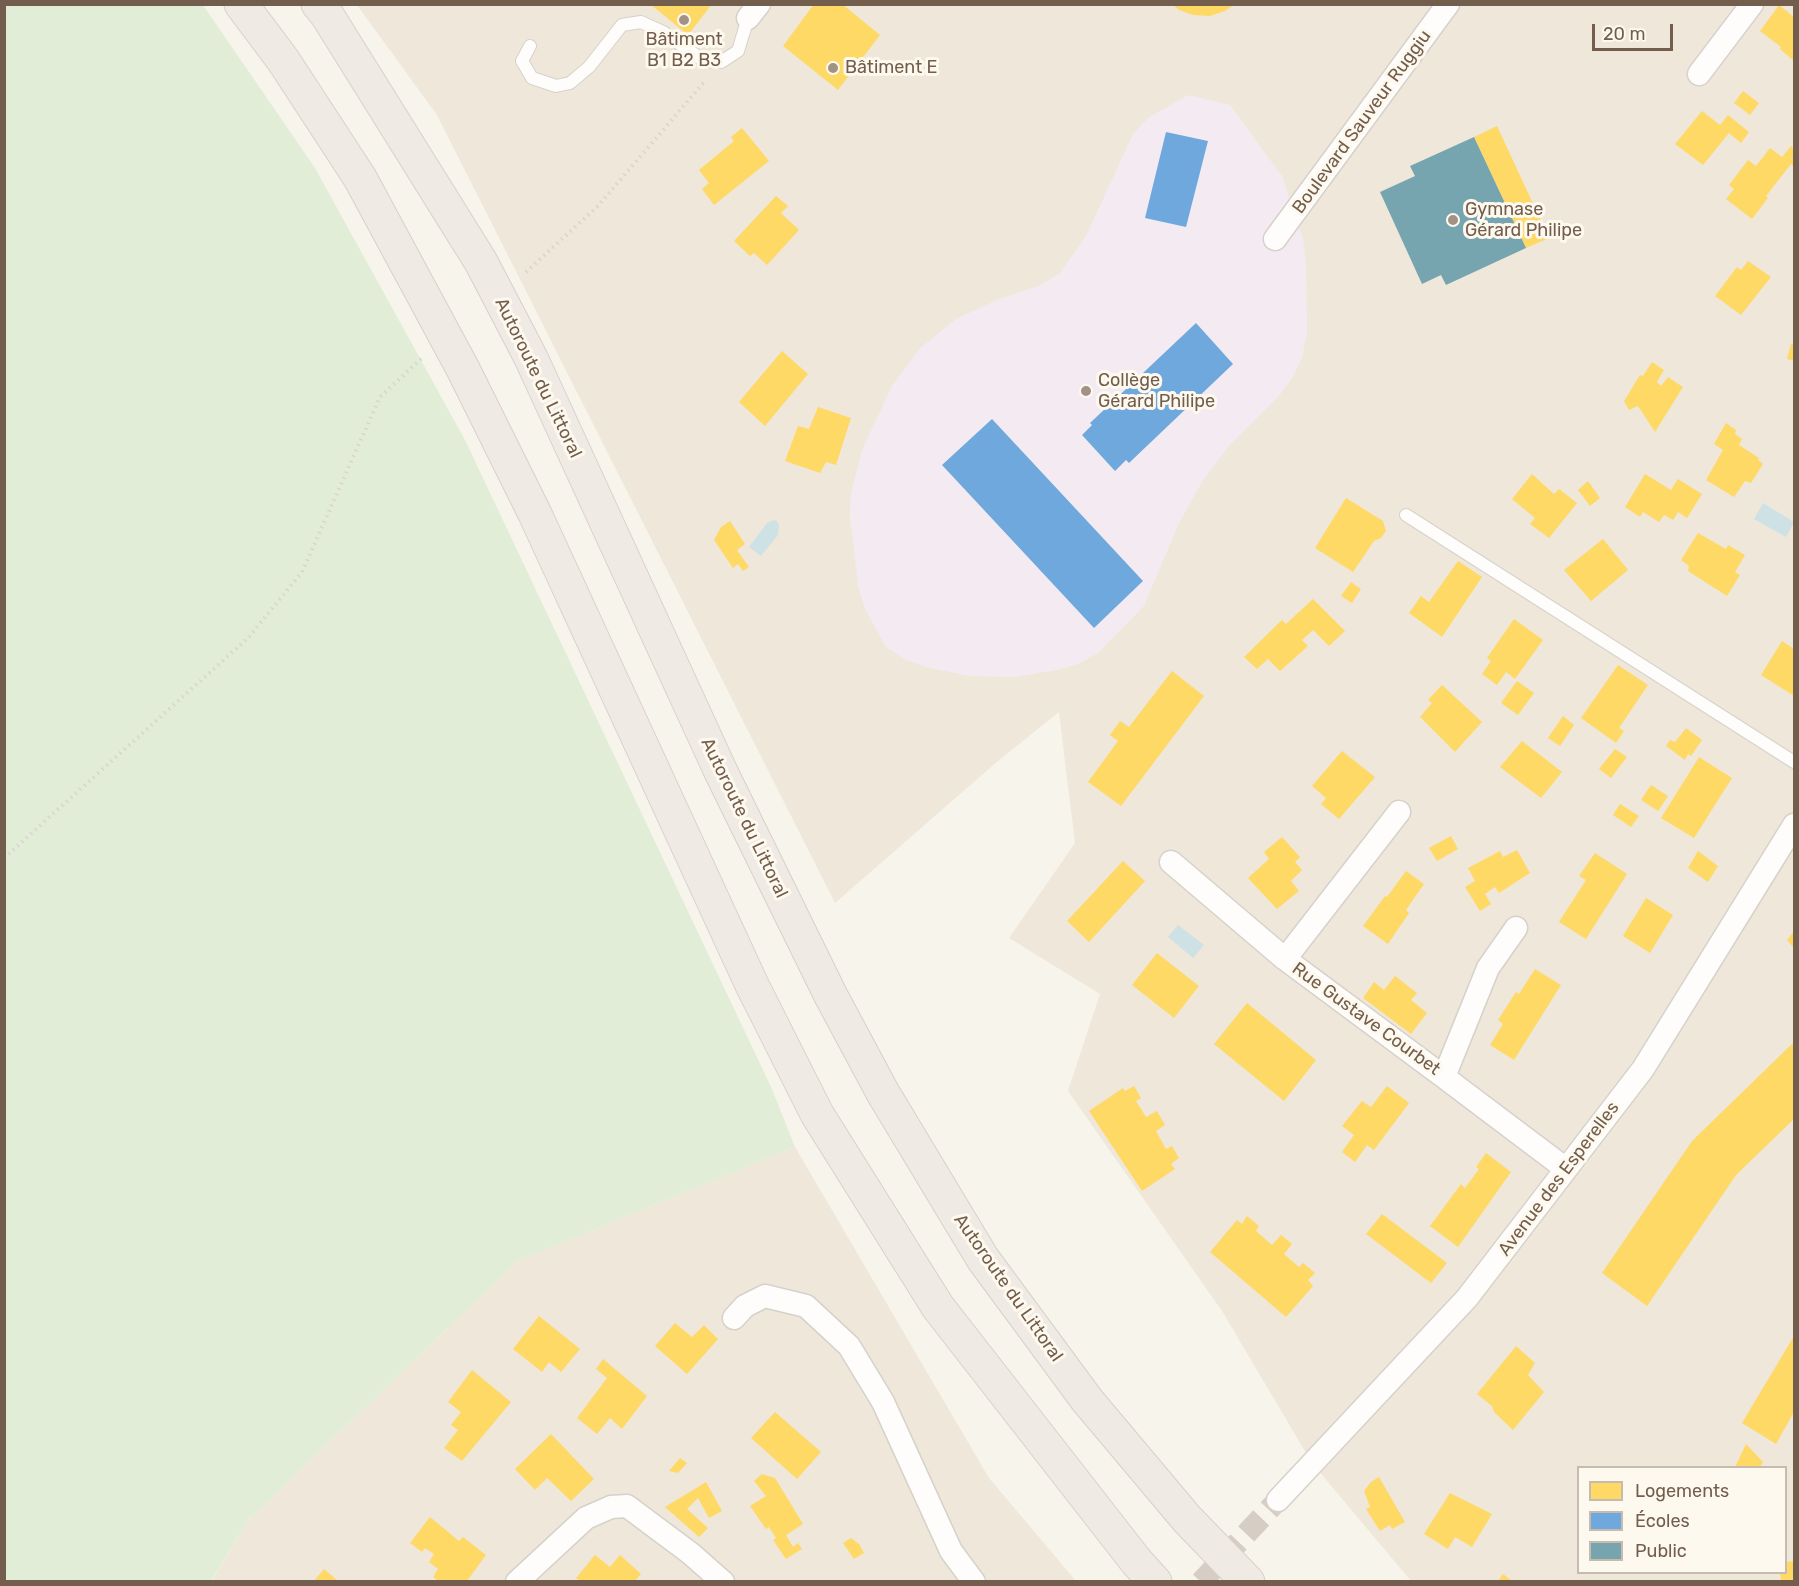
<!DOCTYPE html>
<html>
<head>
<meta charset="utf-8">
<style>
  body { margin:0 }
  #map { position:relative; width:1799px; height:1586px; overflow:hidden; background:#f7f4ec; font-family:Rubik,sans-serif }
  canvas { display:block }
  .frame { position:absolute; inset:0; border:6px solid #735e4e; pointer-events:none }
  .legend { position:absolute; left:1577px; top:1466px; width:210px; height:108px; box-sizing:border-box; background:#fef9ee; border:2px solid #c6bbae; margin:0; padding:8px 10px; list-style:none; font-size:18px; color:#735e4e }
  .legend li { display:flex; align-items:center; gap:12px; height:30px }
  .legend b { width:30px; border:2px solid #c6bbae }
  .scale { position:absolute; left:1592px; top:24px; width:81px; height:27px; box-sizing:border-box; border:3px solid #735e4e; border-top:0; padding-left:8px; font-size:18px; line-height:21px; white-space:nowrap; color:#735e4e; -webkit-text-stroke:4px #fef9ee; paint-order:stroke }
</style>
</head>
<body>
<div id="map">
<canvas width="1799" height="1586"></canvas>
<div class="frame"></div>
<ul class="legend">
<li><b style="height:16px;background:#ffd966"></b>Logements</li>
<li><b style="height:16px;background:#6fa8dc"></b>Écoles</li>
<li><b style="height:16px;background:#76a5af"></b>Public</li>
</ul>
<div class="scale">20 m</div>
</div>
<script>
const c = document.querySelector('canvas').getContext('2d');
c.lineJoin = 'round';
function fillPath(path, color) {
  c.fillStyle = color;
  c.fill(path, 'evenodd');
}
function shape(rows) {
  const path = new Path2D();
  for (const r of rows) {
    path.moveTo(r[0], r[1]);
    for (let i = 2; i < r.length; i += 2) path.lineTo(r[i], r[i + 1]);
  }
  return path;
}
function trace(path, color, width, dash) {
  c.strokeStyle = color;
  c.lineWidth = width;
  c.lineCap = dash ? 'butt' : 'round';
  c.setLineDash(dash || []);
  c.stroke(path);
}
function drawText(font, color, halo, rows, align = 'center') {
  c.font = font + ' Rubik,sans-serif';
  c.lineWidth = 6;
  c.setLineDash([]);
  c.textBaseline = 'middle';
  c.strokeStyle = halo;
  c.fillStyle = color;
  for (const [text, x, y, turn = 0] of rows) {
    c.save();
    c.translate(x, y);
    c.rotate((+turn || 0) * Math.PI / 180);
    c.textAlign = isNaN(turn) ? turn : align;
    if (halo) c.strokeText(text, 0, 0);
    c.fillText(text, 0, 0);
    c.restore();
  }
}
fillPath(shape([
  [357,5,1794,5,1794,1581,1411,1581,1312,1463,1222,1311,1068,1091,1100,994,1009,938,1075,843,1059,712,998,761,835,903,437,115],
  [1578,1468,1786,1468,1786,1572,1578,1572],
  [795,1147,989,1478,1076,1581,211,1582,249,1519,518,1261]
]), '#efe7da');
fillPath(shape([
  [1188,95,1230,105,1282,176,1303,239,1306,262,1307,332,1302,358,1292,378,1279,396,1228,447,1202,482,1179,523,1144,606,1098,653,1078,664,1057,670,1015,677,970,676,925,667,904,659,886,647,865,609,858,586,850,515,851,493,862,450,892,386,920,348,956,319,997,300,1041,285,1060,273,1086,236,1133,134,1148,118]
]), '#f4ebf2');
fillPath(shape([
  [5,4,203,5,315,168,465,440,772,1089,795,1147,518,1261,249,1519,211,1581,5,1581]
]), '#e2edd8');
fillPath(shape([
  [1763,503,1794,522,1786,537,1754,519],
  [774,520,777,521,779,525,778,535,761,556,749,547,767,523],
  [1178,925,1204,945,1193,958,1168,937]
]), '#cee2e6');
fillPath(shape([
  [650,4,712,4,688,35],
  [814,4,842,4,880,35,838,90,783,46],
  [1172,4,1235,4,1225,11,1210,16,1193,15,1179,10],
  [1779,5,1794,17,1794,61,1780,49,1781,47,1760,31],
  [1743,91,1759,103,1750,115,1734,103],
  [1702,111,1720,125,1728,115,1749,132,1741,143,1729,133,1703,165,1675,144],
  [1497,126,1549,238,1526,248,1474,137],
  [742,128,769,161,714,205,702,189,709,183,699,170,734,141,731,137],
  [1791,146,1794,149,1794,167,1791,164,1766,196,1768,198,1752,219,1726,199,1734,189,1729,185,1748,160,1756,166,1770,148,1782,157],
  [776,196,788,206,781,213,799,230,767,265,754,253,750,256,734,241],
  [1748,261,1771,277,1741,315,1715,296,1737,267,1741,270],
  [1791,344,1794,345,1794,361,1787,359],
  [782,351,808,374,765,426,739,402],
  [1652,362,1664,370,1657,382,1661,386,1668,377,1683,387,1655,432,1638,406,1629,410,1624,401,1640,375,1643,376],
  [818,407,851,418,836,465,826,462,820,473,785,461,798,426,809,429],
  [1726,423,1736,430,1735,434,1742,439,1739,445,1759,458,1758,460,1763,464,1751,483,1745,481,1734,497,1706,480,1723,450,1714,444],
  [1532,474,1554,494,1559,489,1577,503,1549,538,1530,524,1535,518,1512,499],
  [1645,474,1671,490,1678,479,1702,494,1687,518,1678,512,1673,520,1664,515,1659,522,1643,512,1640,517,1625,507],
  [1588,481,1600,498,1590,506,1578,490],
  [1346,498,1383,521,1386,531,1381,538,1374,541,1353,572,1315,548],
  [730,521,745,544,737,550,749,567,743,571,738,564,733,568,714,540,721,527],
  [1698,533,1726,549,1728,545,1745,555,1735,572,1740,575,1727,596,1688,571,1689,566,1681,560],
  [1603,539,1628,570,1591,601,1564,570],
  [1458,561,1482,577,1442,637,1409,613,1421,596,1429,602],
  [1351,582,1361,589,1352,603,1341,596],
  [1313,599,1345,631,1329,646,1313,630,1302,640,1308,646,1280,671,1268,659,1257,669,1244,657,1282,620,1286,624],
  [1514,619,1543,640,1515,679,1506,672,1497,685,1482,674,1491,661,1487,658],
  [1782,641,1794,649,1794,696,1761,675],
  [1618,665,1648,685,1619,728,1624,731,1616,743,1581,718],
  [1172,671,1204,696,1121,806,1088,782,1118,741,1110,735,1120,721,1129,727],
  [1517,681,1534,693,1518,715,1501,703],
  [1442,685,1482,722,1455,752,1420,717,1432,703,1428,700],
  [1563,716,1574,725,1560,746,1548,738],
  [1686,728,1702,740,1691,756,1688,754,1685,760,1666,746,1670,740,1675,742],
  [1522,741,1562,772,1541,798,1500,767],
  [1615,749,1627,757,1611,778,1599,769],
  [1342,751,1375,777,1339,819,1321,804,1326,798,1312,786],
  [1699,757,1732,778,1694,838,1661,818],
  [1651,785,1668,796,1658,811,1641,800],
  [1620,804,1639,816,1631,827,1613,815],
  [1451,836,1458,849,1437,861,1429,848],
  [1282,837,1300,857,1295,862,1302,870,1291,881,1299,891,1277,909,1248,878,1269,859,1264,852],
  [1517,850,1530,873,1499,893,1495,887,1485,894,1491,904,1480,911,1465,887,1475,881,1468,868,1500,851,1503,857],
  [1698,851,1718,866,1708,882,1688,868],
  [1595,853,1627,874,1586,939,1559,922,1586,880,1579,876],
  [1123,861,1145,881,1089,942,1067,921],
  [1406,871,1424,884,1406,910,1409,913,1388,944,1363,926,1385,896,1387,897],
  [1646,898,1673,915,1650,953,1623,936],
  [1794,931,1794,948,1787,940],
  [1157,953,1199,986,1174,1018,1132,985],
  [1535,969,1561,985,1514,1060,1490,1045,1503,1024,1498,1020,1516,992,1519,994],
  [1395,976,1417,993,1411,1000,1427,1013,1411,1034,1363,998,1374,982,1384,990],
  [1247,1003,1316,1060,1284,1101,1214,1044],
  [1794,1042,1794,1119,1736,1175,1647,1306,1602,1273,1692,1141],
  [1134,1086,1141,1098,1136,1101,1146,1117,1157,1111,1165,1125,1156,1131,1166,1149,1172,1146,1179,1158,1171,1164,1175,1169,1142,1191,1089,1111,1123,1088,1125,1091],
  [1387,1086,1409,1103,1374,1150,1367,1145,1355,1162,1342,1152,1354,1135,1342,1126,1362,1101,1371,1107],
  [1486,1153,1511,1172,1458,1247,1430,1226,1461,1184,1465,1188,1479,1169,1476,1167],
  [1382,1214,1447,1263,1431,1283,1366,1234],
  [1247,1216,1259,1226,1256,1231,1272,1245,1281,1235,1292,1244,1284,1254,1299,1267,1303,1263,1315,1273,1308,1280,1313,1286,1286,1317,1210,1252,1237,1220,1242,1224],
  [539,1316,580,1349,561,1372,549,1362,542,1372,513,1349],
  [675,1323,692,1337,704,1325,718,1339,687,1374,655,1346],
  [1794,1336,1794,1412,1776,1444,1742,1423],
  [1516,1346,1535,1363,1528,1375,1544,1392,1513,1430,1494,1412,1492,1406,1477,1394],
  [603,1359,647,1396,622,1429,610,1418,597,1434,577,1418,607,1378,596,1369],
  [472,1370,511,1402,462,1461,444,1448,458,1430,451,1425,461,1412,448,1402],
  [775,1412,821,1452,797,1479,751,1438],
  [551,1434,594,1479,571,1501,547,1478,535,1490,515,1469],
  [1746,1444,1763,1462,1760,1467,1735,1467],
  [680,1458,687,1463,678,1473,669,1471],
  [762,1474,775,1478,803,1524,786,1535,793,1547,798,1543,802,1549,786,1559,773,1540,776,1538,769,1527,766,1529,750,1506,766,1496,754,1481],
  [1379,1477,1405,1522,1392,1529,1390,1525,1380,1531,1366,1509,1370,1507,1364,1491,1371,1482],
  [706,1482,722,1511,709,1518,698,1498,687,1509,708,1528,699,1537,665,1507],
  [1450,1493,1492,1514,1472,1547,1455,1537,1448,1549,1424,1534],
  [430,1517,459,1541,463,1537,486,1555,467,1581,439,1581,433,1577,438,1569,429,1562,434,1554,425,1548,422,1552,410,1543],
  [851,1538,859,1544,864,1553,854,1559,843,1543],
  [595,1555,610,1567,620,1555,641,1574,635,1581,580,1581,576,1578],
  [1794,1561,1794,1581,1781,1581,1780,1572,1786,1572,1786,1562],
  [324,1569,338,1581,314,1581],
  [1503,1574,1512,1581,1498,1581]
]), '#ffd966');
fillPath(shape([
  [1166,132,1208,141,1186,227,1145,218],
  [1196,323,1233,364,1129,463,1126,460,1115,471,1082,435,1092,425,1090,423],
  [992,419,1143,581,1094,628,942,465]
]), '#6fa8dc');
fillPath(shape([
  [1474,137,1526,248,1446,285,1441,275,1422,284,1380,192,1415,176,1410,166]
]), '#76a5af');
trace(shape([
  [1201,1582,1278,1500]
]), '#d6cec4', 22, [22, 11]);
const service = shape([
  [530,46,522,61,532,78,556,86,570,83,589,67,622,25,641,22,663,32,704,61,721,62,738,51,748,18],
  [1406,515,1794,762]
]);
const minor = shape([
  [748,18,759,4],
  [1699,74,1752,4],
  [1275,239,1448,4],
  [1171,862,1285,959,1444,1077,1566,1169],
  [1285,959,1399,812],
  [1444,1077,1488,968,1516,928],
  [734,1318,745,1306,765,1296,806,1306,849,1346,883,1402,951,1551,974,1582],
  [1278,1500,1467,1298,1643,1069,1794,825],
  [517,1582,586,1518,611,1507,627,1506,690,1553,723,1582]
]);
const motorway = shape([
  [241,4,283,60,360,178,463,369,535,514,752,985,817,1114,938,1307,1136,1561,1155,1582],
  [318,4,327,15,481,262,531,358,721,772,831,996,883,1093,983,1259,1087,1400,1187,1519,1248,1582]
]);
trace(service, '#d6d1ca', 14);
trace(minor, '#d6d1ca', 25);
trace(motorway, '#d8d1ca', 35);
trace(shape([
  [526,272,598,206,705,81],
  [4,858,248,638,302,572,380,397,423,357]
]), '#d9d4cf', 4, [1.5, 4.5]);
trace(service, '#fefdfc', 12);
trace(minor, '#fefdfc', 22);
trace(motorway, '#f0eae5', 33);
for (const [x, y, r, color] of [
  [684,20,6,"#a19285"],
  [833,68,6,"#a19285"],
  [1453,220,6,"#a19285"],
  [1086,391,6,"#a19285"]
]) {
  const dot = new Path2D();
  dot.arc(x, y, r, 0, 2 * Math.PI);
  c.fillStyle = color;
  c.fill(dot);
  trace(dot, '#fef9ee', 2);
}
drawText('18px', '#735e4e', '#fef9ee', [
  ["Bâtiment",684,40,"center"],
  ["B1 B2 B3",684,61,"center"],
  ["Bâtiment E",845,68],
  ["Gymnase",1465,210],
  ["Gérard Philipe",1465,231],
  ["Collège",1098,381],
  ["Gérard Philipe",1098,402]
], 'left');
drawText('18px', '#735e4e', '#fef9ee', [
  ["Boulevard Sauveur Ruggiu",1362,122,-54],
  ["Autoroute du Littoral",538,378,64],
  ["Autoroute du Littoral",744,818,64],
  ["Rue Gustave Courbet",1366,1019,36],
  ["Avenue des Esperelles",1559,1179,-53],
  ["Autoroute du Littoral",1008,1288,55]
]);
</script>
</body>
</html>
